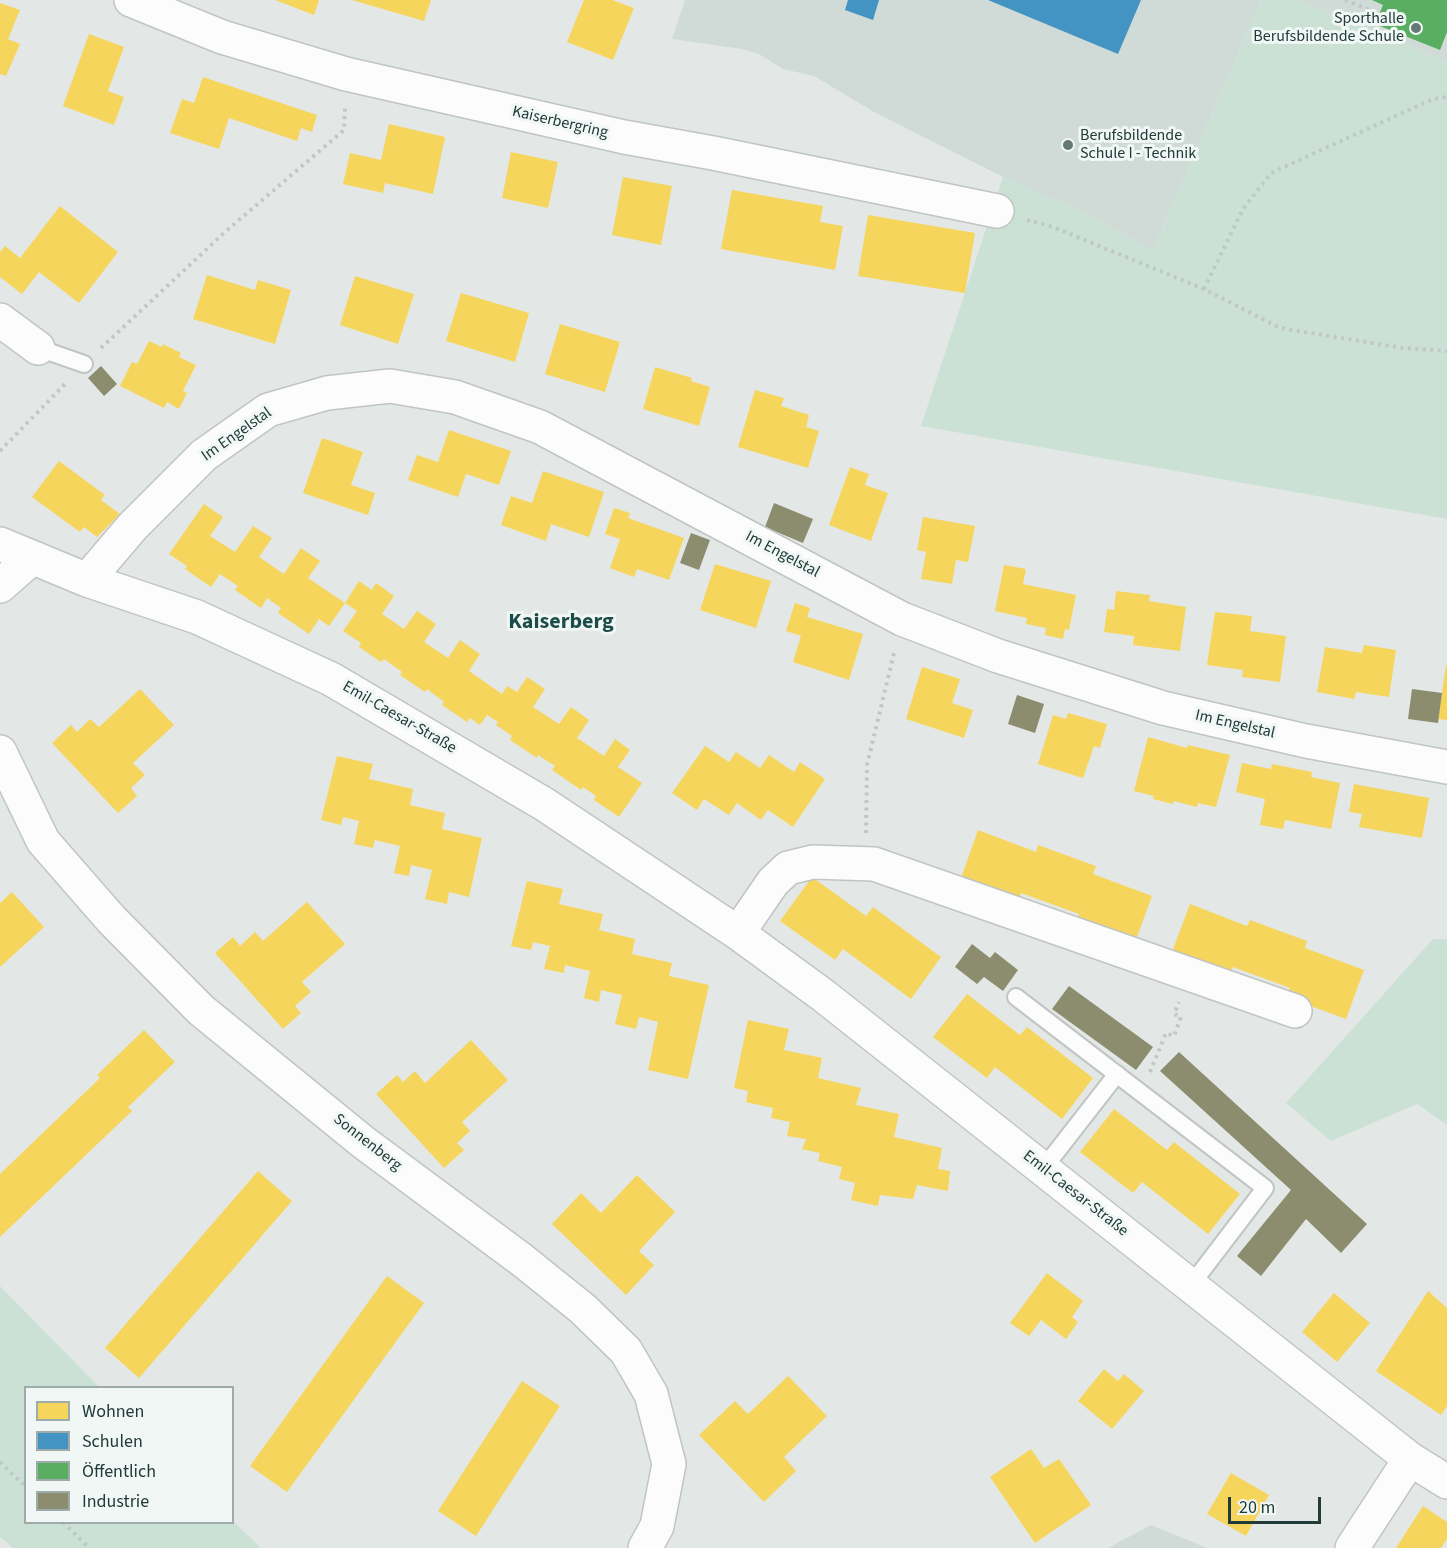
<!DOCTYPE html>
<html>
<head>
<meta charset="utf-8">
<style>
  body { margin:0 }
  #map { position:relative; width:1447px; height:1548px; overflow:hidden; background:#e3e8e7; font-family:"Source Sans 3",sans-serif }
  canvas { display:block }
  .legend { position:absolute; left:24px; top:1386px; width:210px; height:138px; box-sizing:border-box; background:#f0f7f5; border:2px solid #9dacaa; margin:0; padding:8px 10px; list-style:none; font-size:18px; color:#213b39 }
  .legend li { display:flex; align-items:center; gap:12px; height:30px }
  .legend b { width:30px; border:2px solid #9dacaa }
  .scale { position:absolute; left:1228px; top:1497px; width:93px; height:27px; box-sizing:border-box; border:3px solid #213b39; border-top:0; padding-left:8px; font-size:18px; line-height:21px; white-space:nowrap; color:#213b39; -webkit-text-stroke:4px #f0f7f5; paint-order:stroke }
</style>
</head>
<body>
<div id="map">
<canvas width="1447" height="1548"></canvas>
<ul class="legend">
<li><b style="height:16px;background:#f6d55c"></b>Wohnen</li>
<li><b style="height:16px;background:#4393c3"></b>Schulen</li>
<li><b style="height:16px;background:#5aae61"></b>Öffentlich</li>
<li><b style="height:16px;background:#8c8c6e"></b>Industrie</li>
</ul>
<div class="scale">20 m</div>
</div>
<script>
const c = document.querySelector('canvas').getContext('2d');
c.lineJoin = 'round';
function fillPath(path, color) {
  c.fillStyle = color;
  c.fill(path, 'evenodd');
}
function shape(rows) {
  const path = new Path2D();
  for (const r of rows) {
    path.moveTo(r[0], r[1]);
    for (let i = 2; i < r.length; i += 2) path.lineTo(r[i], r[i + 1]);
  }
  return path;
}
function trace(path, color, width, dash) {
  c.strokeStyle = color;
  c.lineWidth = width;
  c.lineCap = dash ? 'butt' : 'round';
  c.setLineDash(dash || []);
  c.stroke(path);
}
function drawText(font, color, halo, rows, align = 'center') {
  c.font = font + ' "Source Sans 3",sans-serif';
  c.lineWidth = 6;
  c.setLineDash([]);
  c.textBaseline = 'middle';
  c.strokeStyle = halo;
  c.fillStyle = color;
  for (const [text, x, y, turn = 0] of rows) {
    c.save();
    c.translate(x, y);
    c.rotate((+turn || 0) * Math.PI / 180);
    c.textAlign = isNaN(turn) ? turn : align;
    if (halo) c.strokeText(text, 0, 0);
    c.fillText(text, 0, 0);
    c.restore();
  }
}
fillPath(shape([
  [685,0,1261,0,1153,250,1075,209,1003,177,874,112,814,76,783,69,759,54,742,49,672,39],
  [1298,0,1447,0,1447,62],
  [1151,1525,1207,1548,1108,1548]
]), '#d0dad7');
fillPath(shape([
  [1261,0,1298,0,1447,62,1447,519,921,426,1003,177,1075,209,1153,250],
  [1433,939,1447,939,1447,1125,1417,1104,1331,1141,1286,1103],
  [0,1286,99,1387,26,1388,26,1522,233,1521,261,1548,13,1548,0,1537]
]), '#cce1d6');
fillPath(shape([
  [275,0,319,0,314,15],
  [352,0,431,0,424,21],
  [584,0,613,0,634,8,613,60,567,42],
  [0,3,20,10,8,39,20,44,6,76,0,74],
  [89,34,124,47,108,91,124,97,114,125,63,106],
  [203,77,317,115,312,132,301,128,297,141,229,118,219,149,170,133,182,99,194,103],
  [389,124,445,137,433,194,385,183,383,193,343,184,350,153,381,160],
  [511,152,558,162,548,208,502,198],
  [623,177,672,186,661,245,612,235],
  [732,190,823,206,820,222,843,226,835,270,721,249],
  [60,206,118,252,79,303,39,272,22,294,0,277,0,252,5,246,20,258],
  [868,215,975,233,965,293,858,276],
  [207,275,255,290,258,280,291,290,275,344,193,319],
  [355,276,414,294,398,344,340,325],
  [461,293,529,313,515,362,446,341],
  [560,324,620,342,605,392,545,374],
  [149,341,162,347,163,344,181,353,179,357,196,365,183,391,187,393,179,409,167,402,164,408,120,386,132,362,137,364],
  [655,367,692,378,691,381,710,387,699,426,643,409],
  [755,390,784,398,781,406,809,415,806,427,819,431,808,468,738,447],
  [449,430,511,451,499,485,466,474,458,497,408,480,417,455,438,462],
  [322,438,363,452,351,485,375,493,368,515,303,493],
  [59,461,105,495,101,500,120,514,97,537,84,527,80,532,32,497],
  [850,467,869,474,865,485,888,493,871,541,829,525],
  [543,471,604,492,589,537,551,524,546,541,501,525,511,496,532,503],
  [204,504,223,517,210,536,235,552,253,526,272,538,259,557,284,574,301,548,320,561,308,578,345,603,359,581,372,590,376,583,394,596,382,614,404,629,417,611,436,624,424,642,448,658,460,640,480,654,469,671,502,694,507,686,517,692,527,677,545,689,533,707,559,724,571,707,589,720,577,738,604,756,615,739,630,750,618,767,642,783,619,817,594,800,596,796,583,787,581,790,552,770,555,766,538,755,537,758,510,740,512,736,496,725,498,722,487,715,480,725,470,718,467,722,442,705,444,702,427,689,425,692,400,675,402,672,384,659,381,662,359,647,361,643,343,631,357,611,345,603,329,626,319,619,309,634,278,613,281,608,267,598,261,608,235,590,238,586,220,574,211,587,185,569,187,566,169,554],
  [614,508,630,513,628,518,684,538,669,580,637,569,634,577,610,568,620,539,605,534],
  [923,517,975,526,968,562,956,560,952,584,921,579,926,552,917,550],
  [715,564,771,581,756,628,700,610],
  [1004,565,1026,569,1023,584,1076,595,1069,630,1065,629,1063,639,1045,635,1046,628,1026,624,1027,618,995,611],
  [1116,591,1150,595,1149,601,1186,607,1180,651,1133,645,1134,636,1104,632,1107,609,1114,610],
  [795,603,810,608,807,617,863,634,849,680,793,662,801,636,786,631],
  [1215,612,1252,616,1250,631,1286,636,1280,682,1242,677,1243,670,1207,665],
  [1364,645,1396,650,1389,697,1356,692,1354,699,1317,692,1325,647,1362,653],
  [1446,665,1447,665,1447,720,1438,719],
  [922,667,960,679,952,703,973,710,964,738,906,719],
  [140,689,174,725,133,763,145,775,131,788,137,796,118,813,52,743,71,725,77,732,90,719,99,727],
  [1068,713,1107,724,1100,748,1094,746,1083,778,1038,764,1053,715,1066,719],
  [1148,737,1187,748,1188,745,1230,755,1216,807,1198,803,1197,807,1174,801,1173,804,1153,799,1154,796,1134,791],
  [705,746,729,762,736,752,760,768,769,755,794,772,800,762,825,779,793,827,768,810,761,820,737,803,729,815,704,799,697,810,672,793],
  [337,756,373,764,369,779,413,789,410,805,445,813,442,829,482,838,469,897,449,892,447,904,425,899,432,870,411,865,409,876,394,873,400,846,375,840,373,848,354,844,359,821,343,817,341,825,321,820],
  [1242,763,1271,769,1272,764,1312,772,1311,777,1340,783,1331,829,1285,820,1283,829,1260,825,1265,799,1236,792],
  [1354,784,1429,798,1422,838,1359,827,1362,814,1349,812],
  [978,830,1036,852,1038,845,1096,866,1093,874,1152,896,1134,945,1075,923,1079,914,1021,893,1019,900,961,878],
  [812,877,866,916,873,907,941,957,911,999,843,949,835,960,780,921],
  [527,881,563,889,559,904,603,914,599,930,635,939,632,954,672,963,669,976,709,985,688,1079,648,1070,658,1022,639,1017,636,1029,615,1024,622,995,601,990,599,1002,584,998,590,971,565,965,564,973,544,969,550,946,533,942,531,950,511,946],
  [12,892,44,927,0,967,0,903],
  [307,902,345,944,302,982,311,992,295,1006,301,1013,283,1029,215,953,233,937,240,946,255,932,263,941],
  [1190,904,1247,926,1250,920,1307,941,1305,948,1364,970,1346,1019,1286,997,1290,988,1233,967,1230,974,1172,952],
  [967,994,1020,1035,1027,1027,1093,1078,1062,1119,995,1067,987,1078,933,1037],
  [748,1020,789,1029,784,1050,822,1058,818,1078,861,1088,856,1105,899,1114,894,1137,942,1148,938,1169,950,1171,948,1191,917,1185,913,1199,880,1195,878,1206,851,1200,855,1183,839,1179,842,1167,818,1161,820,1153,802,1149,806,1139,787,1136,790,1122,771,1118,773,1108,746,1102,748,1091,734,1088],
  [144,1030,175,1062,128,1107,132,1111,0,1237,0,1174,100,1078,97,1075],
  [471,1040,508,1080,462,1122,470,1131,457,1143,464,1150,444,1168,376,1094,397,1075,403,1082,415,1071,425,1083],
  [1114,1109,1167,1150,1174,1142,1240,1194,1208,1234,1142,1182,1133,1193,1080,1152],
  [258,1171,292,1201,139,1378,105,1348],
  [637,1175,675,1212,639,1251,654,1265,626,1295,552,1224,581,1193,601,1213],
  [1047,1273,1083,1301,1072,1317,1078,1322,1066,1339,1041,1320,1029,1336,1010,1323],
  [387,1276,424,1303,287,1492,250,1466],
  [1428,1291,1447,1308,1447,1406,1441,1415,1376,1371],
  [1334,1293,1370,1323,1337,1362,1302,1332],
  [1104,1369,1118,1381,1124,1374,1144,1391,1112,1429,1078,1401],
  [788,1376,827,1416,784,1457,796,1471,764,1502,699,1435,735,1401,748,1414],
  [522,1381,560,1406,476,1536,438,1511],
  [1031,1449,1044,1468,1059,1459,1091,1505,1035,1543,990,1477],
  [1231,1473,1269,1495,1246,1536,1207,1514],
  [1423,1506,1447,1522,1447,1539,1441,1548,1396,1548]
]), '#f6d55c');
fillPath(shape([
  [848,0,879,0,873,20,845,10],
  [988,0,1141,0,1118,54]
]), '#4393c3');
fillPath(shape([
  [1372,0,1447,0,1447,32,1440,50,1375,24,1383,5]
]), '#5aae61');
fillPath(shape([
  [101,366,117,384,104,396,88,378],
  [774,503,813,519,803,543,765,527],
  [691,533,710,540,699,570,680,563],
  [1412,689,1442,693,1438,723,1408,719],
  [1017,695,1044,704,1035,733,1008,724],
  [972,944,990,958,995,952,1018,970,1003,991,984,977,977,984,955,967],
  [1069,986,1153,1047,1136,1070,1052,1009],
  [1179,1052,1367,1224,1341,1253,1306,1219,1261,1276,1237,1256,1291,1190,1160,1071]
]), '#8c8c6e');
const lane = shape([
  [38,348,84,364],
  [1016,997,1265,1188,1191,1285],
  [1043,1169,1117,1074]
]);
const street = shape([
  [131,0,222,37,346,74,624,137,713,153,997,211],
  [0,320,38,348],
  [0,544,87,580,197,617,331,679,544,804,738,933,824,996,1410,1459,1447,1482],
  [87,580,133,526,204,455,268,410,327,393,390,386,455,397,540,427,902,619,998,656,1163,708,1306,741,1447,767],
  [0,586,32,558],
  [0,752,43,841,111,919,201,1010,363,1142,522,1260,583,1309,626,1351,651,1394,669,1464,657,1526,645,1548],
  [738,933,773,882,788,868,813,862,874,864,1295,1011],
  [1352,1548,1410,1459]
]);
trace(lane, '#c0c5c4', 20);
trace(street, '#c0c5c4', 36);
trace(shape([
  [1345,0,1379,14],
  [1027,220,1053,227,1204,289,1280,328,1403,348,1447,351],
  [1204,289,1243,209,1271,173,1433,99,1447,97],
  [101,348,225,232,344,130,345,107],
  [0,451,66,383],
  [866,833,867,765,895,649],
  [1150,1072,1166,1033,1174,1036,1181,1017,1174,1014,1179,1002],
  [0,1462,26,1487],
  [63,1522,89,1548]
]), '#c0c8c7', 4, [3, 4.5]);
trace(lane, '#fbfcfb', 16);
trace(street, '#fbfcfb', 33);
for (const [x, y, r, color] of [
  [1416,28,6,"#657876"],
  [1068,145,6,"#657876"]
]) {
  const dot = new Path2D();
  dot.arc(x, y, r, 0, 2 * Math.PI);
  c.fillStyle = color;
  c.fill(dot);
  trace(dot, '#f0f7f5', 2);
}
drawText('16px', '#213b39', '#f0f7f5', [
  ["Sporthalle",1404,19],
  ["Berufsbildende Schule",1404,37],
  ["Berufsbildende",1080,136,"left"],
  ["Schule I - Technik",1080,154,"left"]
], 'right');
drawText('16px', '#213b39', '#f0f7f5', [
  ["Kaiserbergring",560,123,13],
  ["Im Engelstal",237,435,-35],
  ["Im Engelstal",782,555,28],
  ["Emil-Caesar-Straße",399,718,30],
  ["Im Engelstal",1235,725,13],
  ["Sonnenberg",367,1143,38],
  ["Emil-Caesar-Straße",1075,1194,38]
]);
drawText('bold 22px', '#1d4d4a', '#f0f7f5', [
  ["Kaiserberg",561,623]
]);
</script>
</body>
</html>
